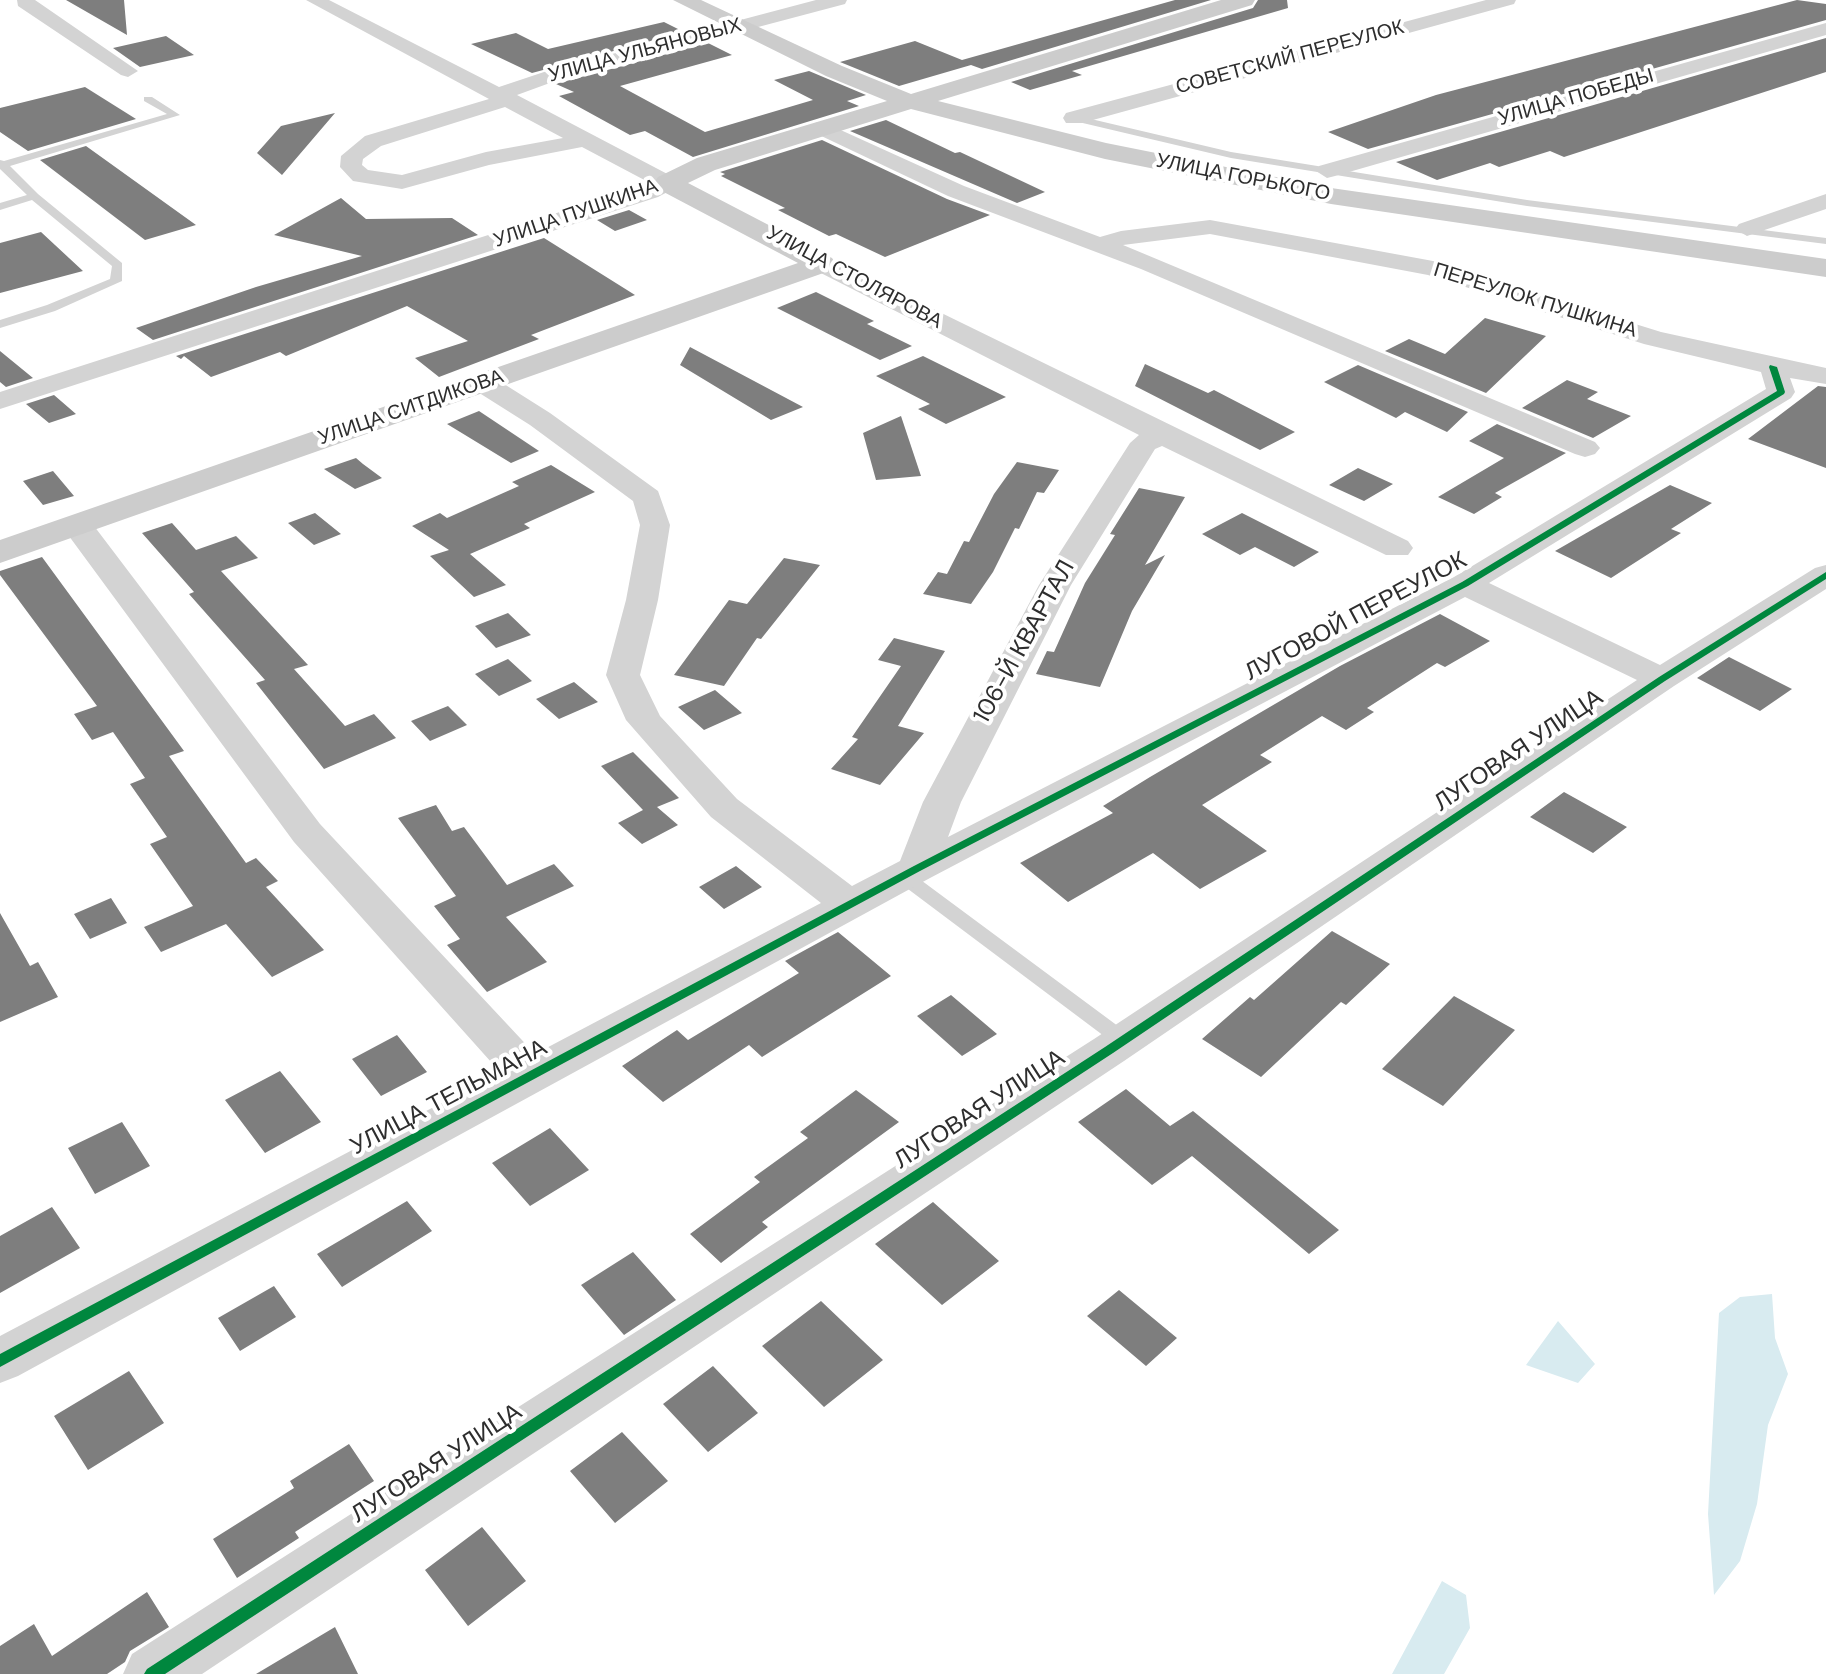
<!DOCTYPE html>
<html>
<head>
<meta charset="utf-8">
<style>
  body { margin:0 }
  canvas { display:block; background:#fff }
</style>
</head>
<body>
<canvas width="1826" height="1674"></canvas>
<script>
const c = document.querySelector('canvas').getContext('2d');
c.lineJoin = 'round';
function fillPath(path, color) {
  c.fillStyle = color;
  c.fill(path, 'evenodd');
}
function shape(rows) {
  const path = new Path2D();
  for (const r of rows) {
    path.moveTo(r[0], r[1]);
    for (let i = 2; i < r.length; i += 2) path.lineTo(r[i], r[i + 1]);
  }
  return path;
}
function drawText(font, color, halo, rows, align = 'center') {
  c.font = font + ' "DM Sans",sans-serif';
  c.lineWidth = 8;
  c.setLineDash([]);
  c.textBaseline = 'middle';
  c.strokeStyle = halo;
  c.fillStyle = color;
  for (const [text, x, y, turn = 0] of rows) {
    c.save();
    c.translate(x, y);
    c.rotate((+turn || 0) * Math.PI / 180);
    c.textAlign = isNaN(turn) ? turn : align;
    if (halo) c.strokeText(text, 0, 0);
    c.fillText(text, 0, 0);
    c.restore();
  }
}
fillPath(shape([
  [1772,1294,1775,1338,1788,1374,1768,1425,1757,1504,1740,1561,1714,1595,1708,1514,1719,1313,1740,1297],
  [1558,1321,1595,1364,1578,1383,1526,1365],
  [1442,1581,1466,1595,1470,1628,1444,1674,1392,1674]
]), '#d8ebf0');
fillPath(shape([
  [66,0,124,0,127,35],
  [1175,0,1211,0,982,69,971,65,899,86,840,62,915,41,962,60],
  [1258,0,1287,0,1288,8,1072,71,1082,75,1030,90,1011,82,1253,8],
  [1797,0,1826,4,1826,20,1368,149,1328,132,1436,95],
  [664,22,684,32,532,73,471,44,516,33,548,49],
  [166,36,194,55,140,67,113,48],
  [1826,38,1826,72,1564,157,1550,151,1499,167,1490,163,1437,180,1396,162],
  [708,43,732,55,620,86,705,132,813,100,774,80,809,71,866,95,847,101,859,106,693,157,645,131,630,135,559,96,574,92,556,84,559,83],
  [85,87,136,119,28,151,0,132,0,108],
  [335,113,282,175,257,153,281,126],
  [886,120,955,153,960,152,1045,192,1017,203,850,131],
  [822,140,947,199,990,215,885,257,836,234,829,236,778,210,785,208,721,176,725,174,720,172],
  [86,146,196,225,145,240,40,160],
  [341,198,366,219,452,218,478,235,153,340,136,328,256,287,362,256,274,235],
  [629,210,647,220,615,231,597,220],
  [41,232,83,271,0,293,0,243],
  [544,238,635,295,531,335,539,339,439,377,415,358,468,341,407,306,286,356,280,352,211,377,184,356,181,359,176,356],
  [816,292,874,321,867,324,912,346,880,360,777,308],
  [1485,318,1546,336,1486,393,1385,351,1409,339,1445,354],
  [690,347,803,407,771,420,680,365],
  [0,351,33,378,6,387,0,382],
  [923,356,1006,397,946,424,918,409,930,404,876,376],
  [1145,364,1208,393,1214,390,1295,432,1260,450,1135,386],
  [1358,365,1468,412,1447,432,1405,412,1396,418,1324,382],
  [1567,380,1598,392,1587,399,1631,416,1593,438,1522,408],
  [1818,386,1826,387,1826,468,1748,439],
  [54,395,76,414,49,423,26,404],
  [479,411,539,451,511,463,447,424],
  [901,416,921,476,876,480,863,433],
  [1497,424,1566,453,1495,493,1502,497,1474,514,1438,497,1504,458,1469,441],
  [356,458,363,464,382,478,355,489,324,469],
  [1017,462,1059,470,1044,493,1037,492,1019,529,1015,528,993,572,971,604,923,594,938,572,947,574,964,541,969,542,994,494],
  [551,465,595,492,524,524,530,528,470,554,506,585,474,597,430,556,449,550,412,526,440,513,447,518,519,486,512,482],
  [1358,468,1393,484,1364,501,1329,485],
  [53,471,74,496,43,505,23,481],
  [1670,485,1712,503,1671,529,1681,533,1611,578,1555,551],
  [1139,488,1185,497,1145,565,1165,555,1132,611,1100,687,1036,674,1047,651,1054,652,1085,583,1115,535,1110,534],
  [315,513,341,534,314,545,288,523],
  [1242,513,1319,552,1294,567,1255,547,1240,555,1202,534],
  [172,523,196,550,236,536,258,558,221,571,308,665,294,669,345,726,374,714,396,738,324,769,256,683,265,680,189,594,194,592,142,533],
  [42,557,184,751,169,756,246,863,256,858,278,881,266,887,324,950,272,977,226,924,161,952,144,927,193,906,150,844,167,837,130,784,145,778,113,732,92,740,74,714,97,706,0,575,0,571],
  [784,558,820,565,761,639,757,638,724,686,674,675,729,600,747,604],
  [508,613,531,635,496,648,475,626],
  [1440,614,1490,641,1445,667,1437,663,1367,708,1374,712,1346,730,1322,716,1260,755,1272,762,1202,805,1267,851,1200,889,1153,853,1068,902,1020,863,1113,813,1103,806,1150,777,1340,666],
  [894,638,945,651,898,726,924,733,880,785,831,769,858,739,852,737,901,666,878,660],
  [1729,657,1792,689,1760,711,1697,678],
  [508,659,532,681,499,696,475,674],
  [574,682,598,702,559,719,536,699],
  [715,690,742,713,704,730,678,707],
  [448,706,467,725,430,741,411,721],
  [633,752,679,798,657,807,678,825,642,844,618,823,643,810,601,766],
  [1564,792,1627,827,1593,853,1530,817],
  [436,805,452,831,464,827,507,885,554,864,574,886,506,917,547,962,487,992,447,945,460,939,434,906,456,896,398,818],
  [736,866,762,887,724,909,699,887],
  [111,898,127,923,90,939,74,914],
  [0,913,30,966,38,962,58,997,0,1022],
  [1332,931,1390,964,1346,1005,1341,1002,1261,1077,1202,1039,1250,997,1254,1000],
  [838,932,891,976,762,1057,749,1045,663,1102,622,1066,677,1030,688,1040,799,973,785,961],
  [951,995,997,1034,962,1056,917,1016],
  [1454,996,1515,1030,1443,1106,1382,1069],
  [397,1035,427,1072,381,1096,352,1059],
  [280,1071,321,1122,265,1153,225,1100],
  [1126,1089,1170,1126,1193,1111,1339,1230,1309,1254,1192,1156,1152,1185,1078,1122],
  [856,1090,899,1122,762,1222,768,1227,721,1263,690,1234,760,1182,754,1177,808,1138,800,1132],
  [122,1122,150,1166,95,1194,68,1148],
  [550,1128,589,1170,530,1206,492,1163],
  [407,1201,432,1231,342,1287,317,1254],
  [933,1202,999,1261,942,1305,875,1244],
  [52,1207,80,1248,0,1293,0,1236],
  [633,1252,676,1300,624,1335,581,1285],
  [274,1286,296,1317,240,1351,218,1318],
  [1119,1290,1177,1338,1146,1366,1087,1316],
  [821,1301,883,1360,824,1407,762,1346],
  [713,1366,758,1413,708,1452,663,1404],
  [129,1371,164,1423,88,1470,54,1416],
  [622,1432,668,1481,615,1523,570,1471],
  [349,1444,374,1481,295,1532,299,1538,237,1578,213,1539,294,1488,290,1481],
  [482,1527,526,1581,468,1626,425,1570],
  [147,1592,169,1627,130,1651,125,1662,107,1674,0,1674,0,1646,34,1624,52,1656],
  [335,1627,358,1674,256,1674]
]), '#7e7e7e');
fillPath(shape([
  [144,97,152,97,180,115,10,166,38,194,122,263,122,281,55,311,0,328,0,320,47,305,110,279,112,266,32,200,0,210,0,203,27,195,0,169,0,160,4,161,167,114,144,101,144,97],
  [1074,115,1231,152,1527,200,1826,238,1826,244,1527,206,1231,158,1070,120,1070,116,1074,115],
  [903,870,910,872,1130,1035,1133,1040,1130,1045,1116,1045,896,880,894,876,903,870]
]), '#d3d3d3');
fillPath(shape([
  [17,0,35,0,138,71,128,77,121,75,18,6,17,0],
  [306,0,329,0,499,87,544,72,816,0,847,0,845,4,558,80,517,95,675,178,678,183,675,188,658,197,0,409,0,392,650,183,582,147,489,165,402,189,353,181,340,167,341,156,365,136,489,99,306,0],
  [505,107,563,138,486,152,402,175,368,170,362,165,363,159,381,146,505,107],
  [1486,0,1516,0,1514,4,1082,123,1066,123,1063,118,1066,113,1486,0],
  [1826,23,1826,35,1335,176,1327,178,1316,171,1319,166,1826,23],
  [823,122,964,186,1100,237,1121,231,1210,220,1433,261,1661,332,1826,368,1826,384,1790,378,1795,392,1791,398,1489,583,1660,665,1815,568,1826,565,1826,589,1674,686,1124,1061,202,1674,123,1674,132,1654,1094,1039,1637,680,1465,597,930,878,18,1376,0,1383,0,1336,500,1072,294,842,66,532,62,525,66,518,88,518,320,824,535,1054,821,903,711,817,626,720,606,675,626,600,640,525,633,501,530,425,473,389,469,383,473,377,493,377,550,413,658,491,670,525,658,600,640,675,660,716,737,799,852,886,900,861,923,802,1039,585,1130,443,1139,435,813,269,810,264,813,259,831,259,1408,541,1413,548,1408,555,1386,555,1162,446,1155,449,1071,585,961,802,948,837,1454,577,1766,389,1761,372,1644,344,1428,275,1210,234,1123,245,1595,442,1600,448,1595,454,1585,457,1575,454,1141,269,948,196,815,133,812,128,815,123,823,122],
  [1826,194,1826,209,1747,236,1735,229,1739,224,1826,194]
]), '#d3d3d3');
fillPath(shape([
  [673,0,701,0,842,66,911,94,1221,0,1255,0,1252,5,938,101,1106,143,1331,188,1826,259,1826,277,1331,204,1105,159,911,109,715,170,688,183,832,258,836,264,832,270,0,563,0,540,798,263,658,189,654,183,658,177,697,158,887,101,826,76,673,0]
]), '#ccc');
fillPath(shape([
  [1770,365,1777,367,1785,392,1784,394,1468,586,920,871,0,1367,0,1354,912,867,1462,582,1777,391,1769,367,1770,365],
  [1826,572,1826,579,1665,681,1113,1053,165,1674,144,1674,147,1669,1105,1047,1659,677,1826,572]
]), '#00873e');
drawText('20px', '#2e2e2e', '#fff', [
  ["УЛИЦА УЛЬЯНОВЫХ",645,51,-15],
  ["СОВЕТСКИЙ ПЕРЕУЛОК",1290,58,-15],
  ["УЛИЦА ПОБЕДЫ",1576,98,-16],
  ["УЛИЦА ГОРЬКОГО",1243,178,11],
  ["УЛИЦА ПУШКИНА",576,214,-19],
  ["УЛИЦА СТОЛЯРОВА",854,278,28],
  ["ПЕРЕУЛОК ПУШКИНА",1535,301,17],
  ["УЛИЦА СИТДИКОВА",411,408,-19]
]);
drawText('24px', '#2e2e2e', '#fff', [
  ["ЛУГОВОЙ ПЕРЕУЛОК",1356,617,-28],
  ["106-Й КВАРТАЛ",1025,642,-61],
  ["ЛУГОВАЯ УЛИЦА",1519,751,-34],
  ["УЛИЦА ТЕЛЬМАНА",449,1098,-28],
  ["ЛУГОВАЯ УЛИЦА",980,1110,-33],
  ["ЛУГОВАЯ УЛИЦА",437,1464,-33]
]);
</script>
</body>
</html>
